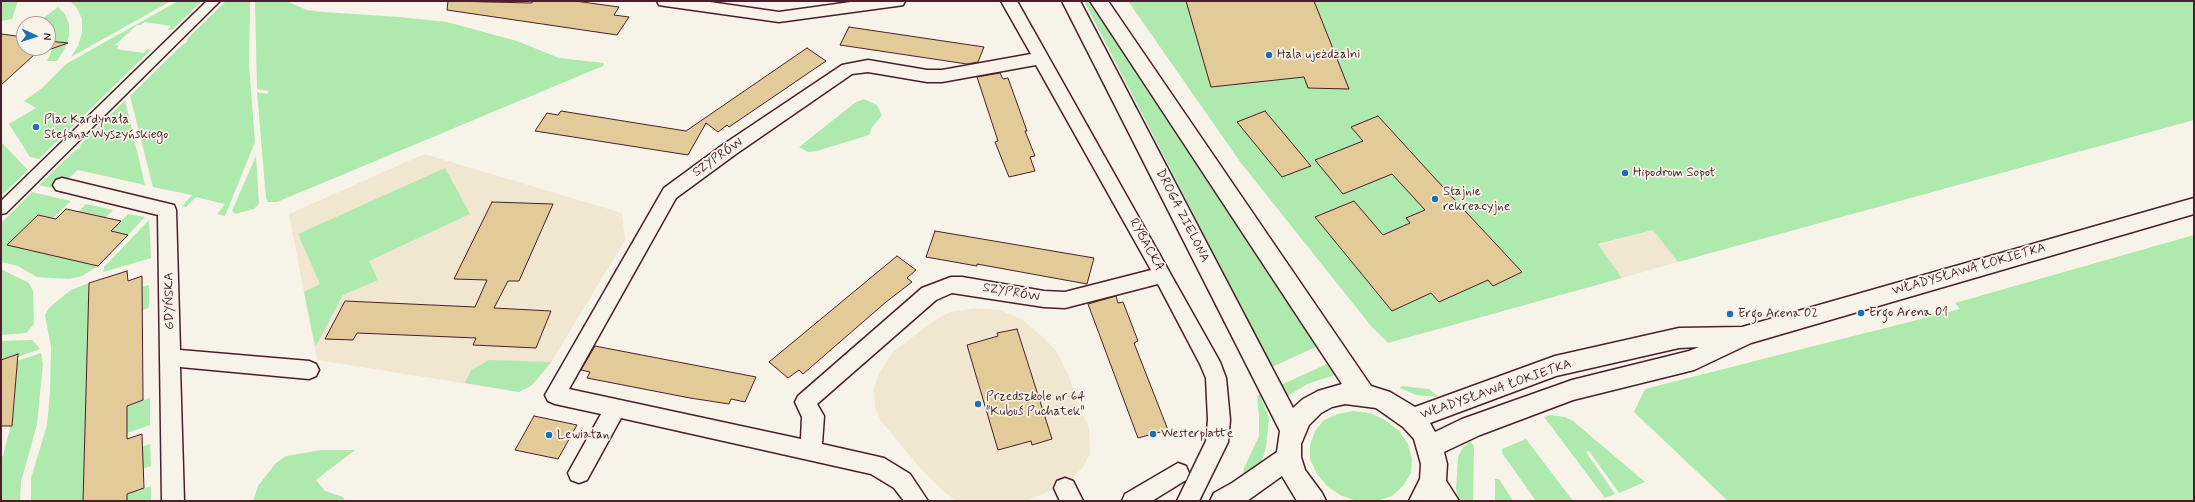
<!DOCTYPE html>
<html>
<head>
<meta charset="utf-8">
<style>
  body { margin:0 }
  #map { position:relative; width:2195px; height:502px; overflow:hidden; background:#f7f3e8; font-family:Mynerve,sans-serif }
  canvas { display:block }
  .frame { position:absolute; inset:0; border:2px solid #4a1f2b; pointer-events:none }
  .north { position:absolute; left:16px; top:16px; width:40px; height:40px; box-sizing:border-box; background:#f7f3e8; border:1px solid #b29e9c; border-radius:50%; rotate:93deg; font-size:11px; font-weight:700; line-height:16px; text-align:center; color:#4a1f2b }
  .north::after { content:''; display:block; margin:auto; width:14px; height:18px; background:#1f6fb2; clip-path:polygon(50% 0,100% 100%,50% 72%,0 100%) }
</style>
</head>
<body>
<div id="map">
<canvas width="2195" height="502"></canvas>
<div class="frame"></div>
<div class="north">N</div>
</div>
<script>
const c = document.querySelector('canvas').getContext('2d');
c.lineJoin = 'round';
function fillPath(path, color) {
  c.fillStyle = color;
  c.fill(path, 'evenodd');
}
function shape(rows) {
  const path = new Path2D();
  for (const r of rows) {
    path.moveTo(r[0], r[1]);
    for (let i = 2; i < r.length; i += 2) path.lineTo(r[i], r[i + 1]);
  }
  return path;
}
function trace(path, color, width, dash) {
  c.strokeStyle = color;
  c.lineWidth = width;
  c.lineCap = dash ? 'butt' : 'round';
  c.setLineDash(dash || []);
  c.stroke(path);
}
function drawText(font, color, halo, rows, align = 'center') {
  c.font = font + ' Mynerve,sans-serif';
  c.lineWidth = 3.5;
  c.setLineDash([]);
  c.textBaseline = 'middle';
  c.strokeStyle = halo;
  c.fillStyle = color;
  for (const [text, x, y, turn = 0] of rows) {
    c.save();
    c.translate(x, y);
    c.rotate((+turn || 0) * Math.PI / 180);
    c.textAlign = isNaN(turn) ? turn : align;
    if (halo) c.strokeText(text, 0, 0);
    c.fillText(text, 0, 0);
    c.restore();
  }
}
fillPath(shape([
  [424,154,622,213,625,240,547,369,532,385,519,392,317,360,289,214],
  [1653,230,1678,262,1622,278,1598,245],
  [975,308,1000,310,1014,316,1024,321,1044,338,1056,351,1068,374,1089,429,1090,454,1083,467,1072,479,1057,488,1026,501,956,501,942,490,922,470,881,421,875,407,874,388,879,374,892,353,932,322,950,312]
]), '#f1e7d0');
fillPath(shape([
  [1,1,18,1,12,19,1,21],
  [70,1,171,1,71,57,78,46,82,32,82,19,77,8],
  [178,1,202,1,172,30,168,30,171,26,145,22,141,25,137,25,115,45,119,46,116,49,143,53,148,49,151,50,39,159,30,157,9,124,36,108,24,101,42,88,66,64],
  [226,1,250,1,249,65,255,142,225,216,217,214,225,204,196,197,186,207,182,206,192,195,153,187,130,96,183,44,186,43,188,38],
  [255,1,286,1,307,10,323,12,399,17,447,22,517,41,559,58,604,63,603,66,277,202,268,202,266,198,257,92,267,94,269,91,257,89],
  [1084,1,1089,1,1318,346,1272,367],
  [1128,1,2194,1,2194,120,1678,262,1653,230,1598,244,1622,278,1388,343,1371,326,1241,163],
  [58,7,65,14,69,24,69,35,65,48,57,61,47,61,52,50,48,35,48,24,36,24],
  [864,99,877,105,882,116,872,127,869,135,817,151,808,152,799,147,856,102],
  [125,100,145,185,78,170,56,189,39,185,73,152,81,147,79,146],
  [1,142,28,170,1,196],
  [256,156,259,204,254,209,235,214,232,211],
  [445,168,470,214,369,261,378,280,343,295,317,344,315,345,304,292,320,284,298,234],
  [32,192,71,201,53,218,38,215,7,245,98,266,82,276,69,279,37,277,18,266,1,262,1,223],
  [86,204,113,210,95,228,68,222],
  [128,214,145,217,128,235,111,231],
  [149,220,151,258,103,272,104,267],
  [2194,235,2194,501,1728,501,1634,412,1645,389,1960,309,1955,303],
  [1,269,29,283,33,291,34,324,26,333,1,335],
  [89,283,83,501,31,501,31,478,47,425,50,392,51,347,45,315,49,308,62,297,71,290],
  [149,285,149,308,128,315,128,291],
  [32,340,40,349,18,357,18,354,1,359,1,341],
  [41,353,43,364,37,424,21,482,20,501,1,501,1,457,3,456,14,413,17,361],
  [489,360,551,362,532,385,519,392,465,383,471,370],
  [1329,363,1335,375,1307,384,1288,396,1286,396,1281,385],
  [1401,386,1429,389,1439,397,1416,395,1400,388],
  [1260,395,1269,418,1266,447,1262,461,1256,468,1243,476,1244,468,1259,436,1259,416,1257,396],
  [150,398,150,425,127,433,127,406],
  [1353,411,1370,413,1385,420,1399,431,1408,444,1412,459,1411,473,1403,486,1392,496,1377,501,1358,501,1342,496,1328,487,1317,474,1310,459,1310,445,1315,431,1324,420,1338,414],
  [1550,415,1565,417,1573,421,1645,482,1619,493,1589,451,1586,452,1615,494,1605,498,1544,417],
  [1526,439,1573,501,1536,501,1502,453,1502,449],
  [1470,441,1474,446,1473,501,1459,501,1456,490,1458,457,1462,449],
  [150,444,151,466,127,474,127,452],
  [321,450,355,450,316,480,325,491,343,497,345,501,253,501,258,486,276,463,286,456],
  [1495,479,1499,479,1513,501,1495,501],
  [151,486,151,501,127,501,127,494]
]), '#aee9ae');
const building = shape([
  [448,1,532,3,533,1,575,1,619,7,614,15,629,17,617,35,447,10,448,1],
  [1186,1,1314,1,1349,89,1308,88,1304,77,1211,87,1186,1],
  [849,27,984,47,978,62,967,64,840,45,849,27],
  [1,34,24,37,24,48,48,48,48,41,68,43,34,55,1,85,1,34],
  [807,48,826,61,729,127,727,125,718,132,706,123,688,155,535,131,547,113,558,115,561,111,686,131,807,48],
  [1000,73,1003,79,1008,78,1027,131,1025,131,1035,156,1030,157,1035,171,1009,177,995,142,998,141,977,77,1000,73],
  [1265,111,1311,166,1282,177,1237,122,1265,111],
  [1378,116,1453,198,1522,272,1493,286,1488,280,1439,302,1431,293,1392,311,1315,217,1354,201,1383,235,1410,223,1406,218,1425,210,1392,174,1343,194,1315,160,1363,141,1351,127,1378,116],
  [492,202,553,204,519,281,508,281,494,308,551,311,536,348,473,345,476,338,357,333,353,340,325,339,345,301,475,307,487,280,454,279,492,202],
  [66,209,121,221,111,231,128,235,98,266,7,245,38,215,56,219,66,209],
  [935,231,1094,258,1087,284,977,264,977,266,926,257,935,231],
  [897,256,916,270,907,278,912,282,886,302,803,374,799,370,788,378,769,362,897,256],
  [127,271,128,281,142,276,143,400,127,406,127,439,142,434,144,488,127,494,127,501,83,501,89,283,127,271],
  [1116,296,1118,303,1123,302,1138,341,1134,343,1168,430,1138,438,1088,304,1116,296],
  [1017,329,1052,439,1032,445,1031,441,998,450,967,345,998,336,997,333,1017,329],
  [595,346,756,377,745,402,731,399,729,404,690,398,587,378,590,372,581,370,595,346],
  [18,354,12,426,1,426,1,360,18,354],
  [534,416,577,425,558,459,515,450,534,416]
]);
fillPath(building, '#e2ca99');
trace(building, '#4a1f2b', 1);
const pedestrian = shape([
  [207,1,220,1,6,213,1,214,1,201,207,1]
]);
const minor = shape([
  [657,1,703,1,779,12,858,1,905,1,903,5,897,6,779,22,665,6,659,5,657,1],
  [1001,1,1017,1,1220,362,1226,378,1230,420,1228,442,1199,501,1177,501,1206,441,1208,420,1206,378,1200,364,1158,284,1065,308,1044,307,952,293,936,300,817,404,824,416,822,444,884,458,910,474,928,501,904,501,894,488,871,474,621,418,587,480,579,483,571,480,568,473,601,414,555,404,548,401,545,395,664,188,724,144,842,65,868,60,927,70,942,70,1031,54,1001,1],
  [1036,65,1151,270,1065,292,1044,291,962,277,951,277,922,288,798,396,795,402,802,417,801,439,569,389,676,198,736,154,852,74,868,72,927,82,942,82,1036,65],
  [62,178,174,205,176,210,180,350,309,361,316,364,319,370,316,376,309,379,180,367,184,501,162,501,158,215,56,190,53,185,56,180,62,178],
  [1178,463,1186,466,1189,473,1186,480,1152,501,1122,501,1125,494,1178,463],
  [1433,470,1441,473,1459,501,1435,501,1422,480,1425,473,1433,470],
  [1065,478,1073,481,1083,501,1060,501,1054,488,1057,481,1065,478]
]);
const tertiary = shape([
  [1062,1,1080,1,1293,408,1303,399,1318,391,1342,384,1090,1,1108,1,1371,386,1390,392,1415,407,1555,356,1679,328,1742,327,2194,198,2194,214,1751,343,1694,370,1573,400,1480,435,1444,452,1447,464,1446,480,1435,501,1409,501,1420,479,1421,464,1414,439,1403,427,1376,408,1345,404,1332,407,1321,413,1309,425,1301,444,1301,457,1305,470,1322,493,1326,501,1297,501,1282,476,1247,501,1210,501,1214,493,1232,483,1277,452,1280,431,1062,1],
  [1699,347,1689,351,1572,380,1462,419,1435,432,1430,423,1556,376,1679,348,1699,347]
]);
trace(pedestrian, '#4a1f2b', 3);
trace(minor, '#4a1f2b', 3);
trace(tertiary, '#4a1f2b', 3);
fillPath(pedestrian, '#f7f3e8');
fillPath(minor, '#f7f3e8');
fillPath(tertiary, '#f7f3e8');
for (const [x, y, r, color] of [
  [1269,55,4,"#1f6fb2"],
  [36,127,4,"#1f6fb2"],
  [1625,173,4,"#1f6fb2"],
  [1435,199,4,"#1f6fb2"],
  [1861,313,4,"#1f6fb2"],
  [1730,314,4,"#1f6fb2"],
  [978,404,4,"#1f6fb2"],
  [1153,434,4,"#1f6fb2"],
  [549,435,4,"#1f6fb2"]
]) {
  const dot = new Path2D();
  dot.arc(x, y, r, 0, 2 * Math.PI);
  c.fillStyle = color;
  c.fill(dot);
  trace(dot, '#f7f3e8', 1.5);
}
drawText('13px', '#4a1f2b', '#f7f3e8', [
  ["Hala ujeżdżalni",1277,55],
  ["Plac Kardynała",44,120],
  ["Stefana Wyszyńskiego",44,135],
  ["Hipodrom Sopot",1633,173],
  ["Stajnie",1443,192],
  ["rekreacyjne",1443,207],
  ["Ergo Arena 01",1869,313],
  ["Ergo Arena 02",1738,314],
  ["Przedszkole nr 64",986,397],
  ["\"Kubuś Puchatek\"",986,412],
  ["Westerplatte",1161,434],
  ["Lewiatan",557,435]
], 'left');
drawText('13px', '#4a1f2b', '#f7f3e8', [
  ["SZYPRÓW",718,158,-35],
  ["DROGA ZIELONA",1182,216,63],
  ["RYBACKA",1146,245,61],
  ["WŁADYSŁAWA ŁOKIETKA",1969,270,-16],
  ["SZYPRÓW",1011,293,10],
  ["GDYŃSKA",170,301,-91],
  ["WŁADYSŁAWA ŁOKIETKA",1496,390,-19]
]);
</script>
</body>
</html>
